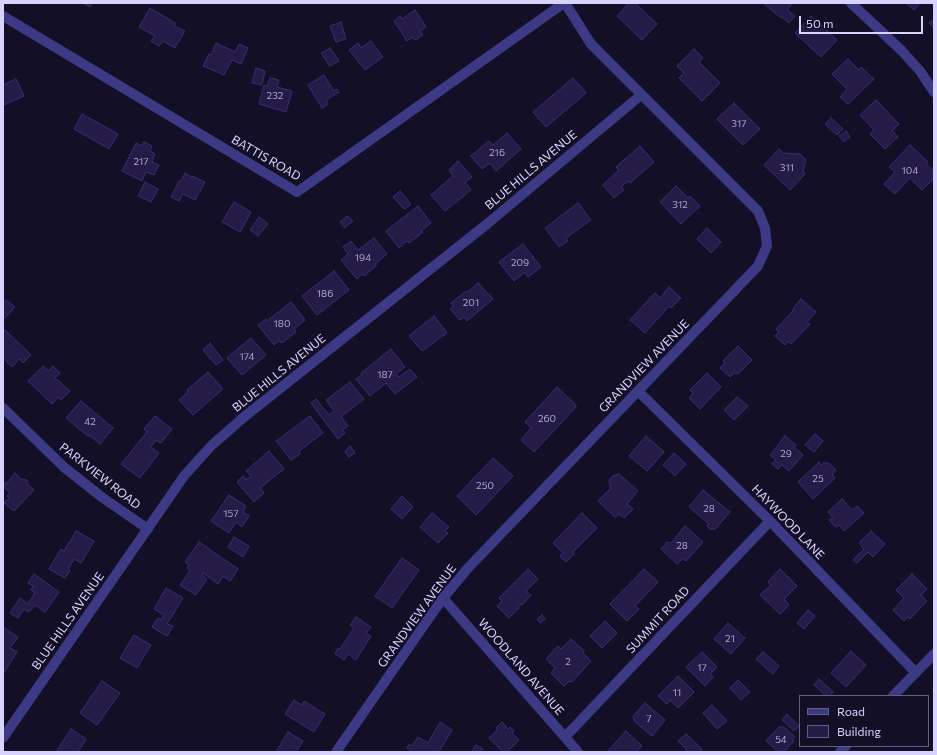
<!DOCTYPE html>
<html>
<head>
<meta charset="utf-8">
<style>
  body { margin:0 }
  #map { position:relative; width:937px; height:755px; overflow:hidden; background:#130f26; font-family:Commissioner,sans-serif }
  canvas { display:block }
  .frame { position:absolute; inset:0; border:4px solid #d9d4ff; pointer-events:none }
  .legend { position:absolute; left:799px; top:695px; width:130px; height:52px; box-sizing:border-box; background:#130f26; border:1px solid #625e7d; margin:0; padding:5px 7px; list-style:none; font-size:12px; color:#d9d4ff }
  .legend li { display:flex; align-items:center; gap:8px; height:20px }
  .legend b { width:20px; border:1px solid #625e7d }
  .scale { position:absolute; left:799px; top:16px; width:124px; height:18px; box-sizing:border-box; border:2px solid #d9d4ff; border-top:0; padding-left:5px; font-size:12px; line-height:14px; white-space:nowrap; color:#d9d4ff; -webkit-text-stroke:3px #130f26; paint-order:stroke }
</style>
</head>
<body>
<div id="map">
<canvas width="937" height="755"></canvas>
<div class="frame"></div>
<ul class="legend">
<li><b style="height:5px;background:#3d3a85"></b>Road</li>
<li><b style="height:11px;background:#241b47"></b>Building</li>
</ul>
<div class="scale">50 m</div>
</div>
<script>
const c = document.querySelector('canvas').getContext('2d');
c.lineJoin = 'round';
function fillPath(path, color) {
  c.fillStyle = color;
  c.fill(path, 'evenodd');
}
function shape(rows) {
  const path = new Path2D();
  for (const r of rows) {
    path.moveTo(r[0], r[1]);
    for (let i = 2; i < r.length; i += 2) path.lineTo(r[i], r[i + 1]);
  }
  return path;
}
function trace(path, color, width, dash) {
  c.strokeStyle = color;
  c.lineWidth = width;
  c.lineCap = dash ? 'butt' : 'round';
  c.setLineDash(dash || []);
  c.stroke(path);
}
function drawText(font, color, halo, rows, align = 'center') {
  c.font = font + ' Commissioner,sans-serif';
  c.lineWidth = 3;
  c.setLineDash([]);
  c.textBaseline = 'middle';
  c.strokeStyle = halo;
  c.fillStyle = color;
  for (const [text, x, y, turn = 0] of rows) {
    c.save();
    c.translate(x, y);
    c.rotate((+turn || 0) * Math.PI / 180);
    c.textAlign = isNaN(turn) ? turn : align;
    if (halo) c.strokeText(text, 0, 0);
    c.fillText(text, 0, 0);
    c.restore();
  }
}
const building = shape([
  [83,3,92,3,90,7,83,3],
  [629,3,635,3,657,24,642,40,617,16,629,3],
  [763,3,793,3,787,10,795,16,789,23,782,17,780,17,763,3],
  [906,3,920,3,914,10,906,3],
  [150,8,175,23,175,26,185,31,175,48,163,41,159,46,151,41,155,36,139,27,150,8],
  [415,10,426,27,420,31,423,35,415,40,413,37,407,41,394,21,400,16,402,19,415,10],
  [811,16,837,40,821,57,795,33,811,16],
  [934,19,934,28,929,23,934,19],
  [341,22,346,39,336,42,330,26,341,22],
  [371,41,383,57,365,70,349,50,358,43,361,48,371,41],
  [216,43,235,52,239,44,248,48,241,64,232,60,224,75,203,66,209,54,211,55,216,43],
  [330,48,339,61,330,66,321,53,330,48],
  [694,49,703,58,699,62,720,83,702,101,679,78,684,73,677,66,694,49],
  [848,59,859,70,861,67,874,79,848,104,840,97,847,89,832,74,848,59],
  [256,68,265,71,262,85,252,83,256,68],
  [324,75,334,91,337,89,339,92,326,100,328,104,322,108,308,85,324,75],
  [270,78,279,80,277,87,292,91,286,112,259,104,264,85,267,86,270,78],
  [573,78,586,93,546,127,533,112,573,78],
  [16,79,24,96,4,105,3,102,3,85,16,79],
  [876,100,899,124,892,131,898,137,885,149,870,134,874,130,860,115,876,100],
  [734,103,760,129,743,145,717,119,734,103],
  [82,114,118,134,109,149,74,129,82,114],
  [831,118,843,129,837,135,825,124,831,118],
  [846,131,850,137,844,142,839,136,846,131],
  [507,133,521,149,496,171,490,163,482,169,471,156,489,141,493,145,507,133],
  [144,142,152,146,150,151,155,154,152,162,159,165,154,175,146,172,142,181,122,171,136,143,142,146,144,142],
  [910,145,928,162,926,164,934,171,934,178,922,190,910,178,895,194,884,184,895,172,889,167,910,145],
  [640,146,654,162,630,183,628,181,621,187,624,190,614,198,603,185,619,170,616,167,640,146],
  [779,149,784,153,800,154,806,160,803,171,805,174,790,190,764,165,779,149],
  [458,161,472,177,465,182,471,190,445,211,431,195,453,176,449,170,458,161],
  [185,173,192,177,192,176,205,182,195,200,183,194,179,201,171,197,179,181,181,181,185,173],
  [145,182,158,189,151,202,138,196,145,182],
  [676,186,688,198,690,196,700,206,681,224,660,202,676,186],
  [400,191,411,204,405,209,403,208,393,197,400,191],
  [234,202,251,212,240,232,222,222,234,202],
  [578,203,591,220,566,238,568,241,559,247,545,228,578,203],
  [418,206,431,223,421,231,423,232,409,243,407,241,399,248,386,231,418,206],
  [347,216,353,221,345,228,340,222,347,216],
  [259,217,268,224,258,236,250,230,259,217],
  [707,228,721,242,711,253,697,239,707,228],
  [374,238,387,254,376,263,376,266,364,276,362,274,357,279,341,260,348,254,343,247,351,241,358,250,374,238],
  [523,244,541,267,528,277,525,272,514,281,499,262,523,244],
  [334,271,349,290,317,315,302,296,334,271],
  [478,283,493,299,467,321,464,317,460,320,450,309,454,306,451,303,465,292,469,291,478,283],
  [669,287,681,298,671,308,669,306,645,333,630,320,655,293,660,298,669,287],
  [801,299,816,312,807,322,810,324,791,344,788,341,785,345,775,336,779,332,776,329,793,311,794,307,801,299],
  [6,300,15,307,3,320,3,304,6,300],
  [291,302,305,320,294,329,296,332,282,343,279,341,274,345,258,325,266,319,267,321,291,302],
  [434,316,447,333,422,351,409,336,434,316],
  [5,330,31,355,23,363,19,359,12,367,3,358,3,332,5,330],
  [251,338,266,355,242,375,227,358,251,338],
  [210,343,223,360,216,365,203,350,210,343],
  [738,346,752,360,738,374,734,373,730,377,720,368,725,363,723,361,738,346],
  [391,349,405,367,396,374,399,377,410,369,417,377,395,394,386,383,370,396,356,379,362,375,361,373,391,349],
  [43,366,49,371,53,366,60,373,55,378,70,391,61,400,58,397,52,404,28,381,43,366],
  [208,372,223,389,193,415,179,400,188,392,187,390,208,372],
  [707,373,721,387,700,409,689,398,693,393,690,390,707,373],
  [350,382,364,399,341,417,348,426,343,430,345,433,338,439,311,403,316,399,329,415,334,411,326,400,350,382],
  [557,387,576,405,576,407,534,452,521,440,531,428,525,422,557,387],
  [737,397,748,406,734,420,725,411,725,409,737,397],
  [81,401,113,428,100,444,89,435,88,436,66,418,81,401],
  [155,416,172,429,161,443,156,440,151,447,159,453,140,478,121,464,147,432,144,429,155,416],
  [310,416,323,433,299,451,300,454,291,460,276,441,310,416],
  [815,434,823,441,814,452,805,445,815,434],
  [646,436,664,452,647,471,629,456,646,436],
  [785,436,796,445,794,447,803,455,789,471,782,465,778,469,772,464,776,460,770,455,785,436],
  [350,446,355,453,349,457,345,452,346,450,350,446],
  [269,451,284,469,260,488,264,493,254,502,237,482,243,476,246,480,251,476,246,471,269,451],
  [674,453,686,464,675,476,663,465,674,453],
  [493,458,513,476,476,515,457,496,493,458],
  [819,462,821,465,824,463,829,463,836,470,832,475,835,478,813,499,798,482,819,462],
  [15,473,21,479,27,480,28,482,27,484,34,490,14,511,4,503,9,498,7,496,10,493,3,486,3,482,6,484,15,473],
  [619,474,638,491,627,504,633,509,624,518,619,514,615,517,598,501,611,488,609,482,610,479,613,476,619,474],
  [703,490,730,512,715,529,710,529,707,526,709,524,689,507,703,490],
  [229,495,246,506,243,512,249,516,242,527,236,522,229,533,211,521,229,495],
  [402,496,413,507,402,519,391,509,402,496],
  [842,499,852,510,857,506,864,513,844,531,839,525,836,527,829,520,833,518,828,512,842,499],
  [432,513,449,527,445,531,448,533,438,543,420,527,432,513],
  [582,513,597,528,573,552,574,554,566,562,560,556,563,553,553,543,582,513],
  [685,526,703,542,686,561,683,558,677,564,661,549,667,542,671,543,685,526],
  [76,531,94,541,81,563,74,559,68,569,70,570,65,578,49,569,61,549,64,551,76,531],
  [871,531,885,544,873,557,868,552,857,563,853,560,864,549,860,544,860,542,871,531],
  [234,537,249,546,243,557,228,547,234,537],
  [199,542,238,569,230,581,223,576,218,584,203,573,202,575,207,579,196,595,180,585,190,571,187,568,189,565,185,562,199,542],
  [402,558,419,570,392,608,375,596,402,558],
  [528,569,538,579,526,591,531,595,522,605,521,604,518,607,519,608,509,618,497,606,502,601,499,598,528,569],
  [644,569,658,582,635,606,639,609,627,621,610,604,644,569],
  [780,569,797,586,784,599,789,605,780,614,760,595,771,585,768,582,780,569],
  [34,574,59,592,45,612,35,605,29,612,24,609,18,618,10,613,20,598,28,604,35,593,31,590,33,586,28,583,34,574],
  [912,574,927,589,921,595,927,601,910,619,908,617,904,621,893,610,904,598,896,590,912,574],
  [166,588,183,598,167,624,173,626,167,636,152,627,158,618,161,620,164,615,154,609,166,588],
  [808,610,815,616,804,629,797,623,808,610],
  [542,615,545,619,540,623,537,619,542,615],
  [356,617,371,627,366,633,371,636,356,660,348,654,344,660,335,654,338,648,340,649,354,628,350,625,356,617],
  [605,621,617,633,602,648,590,636,605,621],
  [728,623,745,638,731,654,714,639,728,623],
  [3,627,18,637,10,648,17,652,3,674,3,627],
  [134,635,151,645,137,668,120,658,134,635],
  [571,639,584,651,583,653,591,661,572,682,569,681,564,686,551,673,555,668,546,659,558,646,561,649,571,639],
  [851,651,866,665,846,687,831,673,851,651],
  [702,652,717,667,710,674,713,677,705,686,686,667,702,652],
  [763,652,779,666,773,674,756,659,763,652],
  [678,676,694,692,678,708,670,700,667,704,658,696,678,676],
  [819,679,833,692,830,696,826,696,814,685,819,679],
  [738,680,750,692,741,700,730,688,738,680],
  [102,681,120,693,97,725,80,713,102,681],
  [294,700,302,705,304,701,325,714,314,732,285,714,294,700],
  [645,703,665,720,652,736,635,722,633,716,645,703],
  [712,705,727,721,717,729,703,713,712,705],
  [787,714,799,726,794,731,782,720,787,714],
  [440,722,452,730,439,752,413,752,407,748,409,744,412,746,418,737,428,743,440,722],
  [502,722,508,729,510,727,514,731,512,733,519,740,507,752,503,752,489,738,497,730,496,728,502,722],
  [779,727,784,727,795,737,792,740,794,741,784,752,779,752,766,741,779,727],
  [71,729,86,739,78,752,56,752,71,729],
  [626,731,642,746,636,752,607,752,626,731],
  [288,732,303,741,296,752,276,752,288,732],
  [686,734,702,749,699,752,684,752,687,750,678,741,686,734],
  [476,745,483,749,481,752,471,752,476,745]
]);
fillPath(building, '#241b47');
trace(building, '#3b2d73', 1);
trace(shape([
  [851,3,901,50,920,71,934,92],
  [3,16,297,192,564,3],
  [638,391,770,521,916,673],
  [3,408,65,468,103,498,148,529],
  [443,598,578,752],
  [893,696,934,654],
  [565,737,770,521],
  [3,738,184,476,211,446,244,417,487,224,641,95],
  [336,752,443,598,468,568,758,266,767,246,765,228,758,211,591,44,565,3],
  [840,752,846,746]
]), '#3d3a85', 10);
drawText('10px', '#aca6d1', null, [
  ["232",275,96],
  ["317",739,124],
  ["216",497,153],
  ["217",141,162],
  ["311",787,168],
  ["104",910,171],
  ["312",680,205],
  ["194",363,258],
  ["209",520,263],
  ["186",325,294],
  ["201",471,303],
  ["180",282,324],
  ["174",247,357],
  ["187",385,375],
  ["260",547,419],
  ["42",90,422],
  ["29",786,454],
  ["25",818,479],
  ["250",485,486],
  ["28",709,509],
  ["157",231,514],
  ["28",682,546],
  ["21",730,639],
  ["2",568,662],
  ["17",702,668],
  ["11",677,693],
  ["7",649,719],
  ["54",781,740]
]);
drawText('12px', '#d9d4ff', '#130f26', [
  ["BATTIS ROAD",266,158,30],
  ["BLUE HILLS AVENUE",531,170,-40],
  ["GRANDVIEW AVENUE",644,366,-46],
  ["BLUE HILLS AVENUE",279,373,-39],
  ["PARKVIEW ROAD",100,476,38],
  ["HAYWOOD LANE",788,522,46],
  ["GRANDVIEW AVENUE",417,616,-54],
  ["SUMMIT ROAD",658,620,-47],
  ["BLUE HILLS AVENUE",68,621,-55],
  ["WOODLAND AVENUE",521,667,49]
]);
</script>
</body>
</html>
